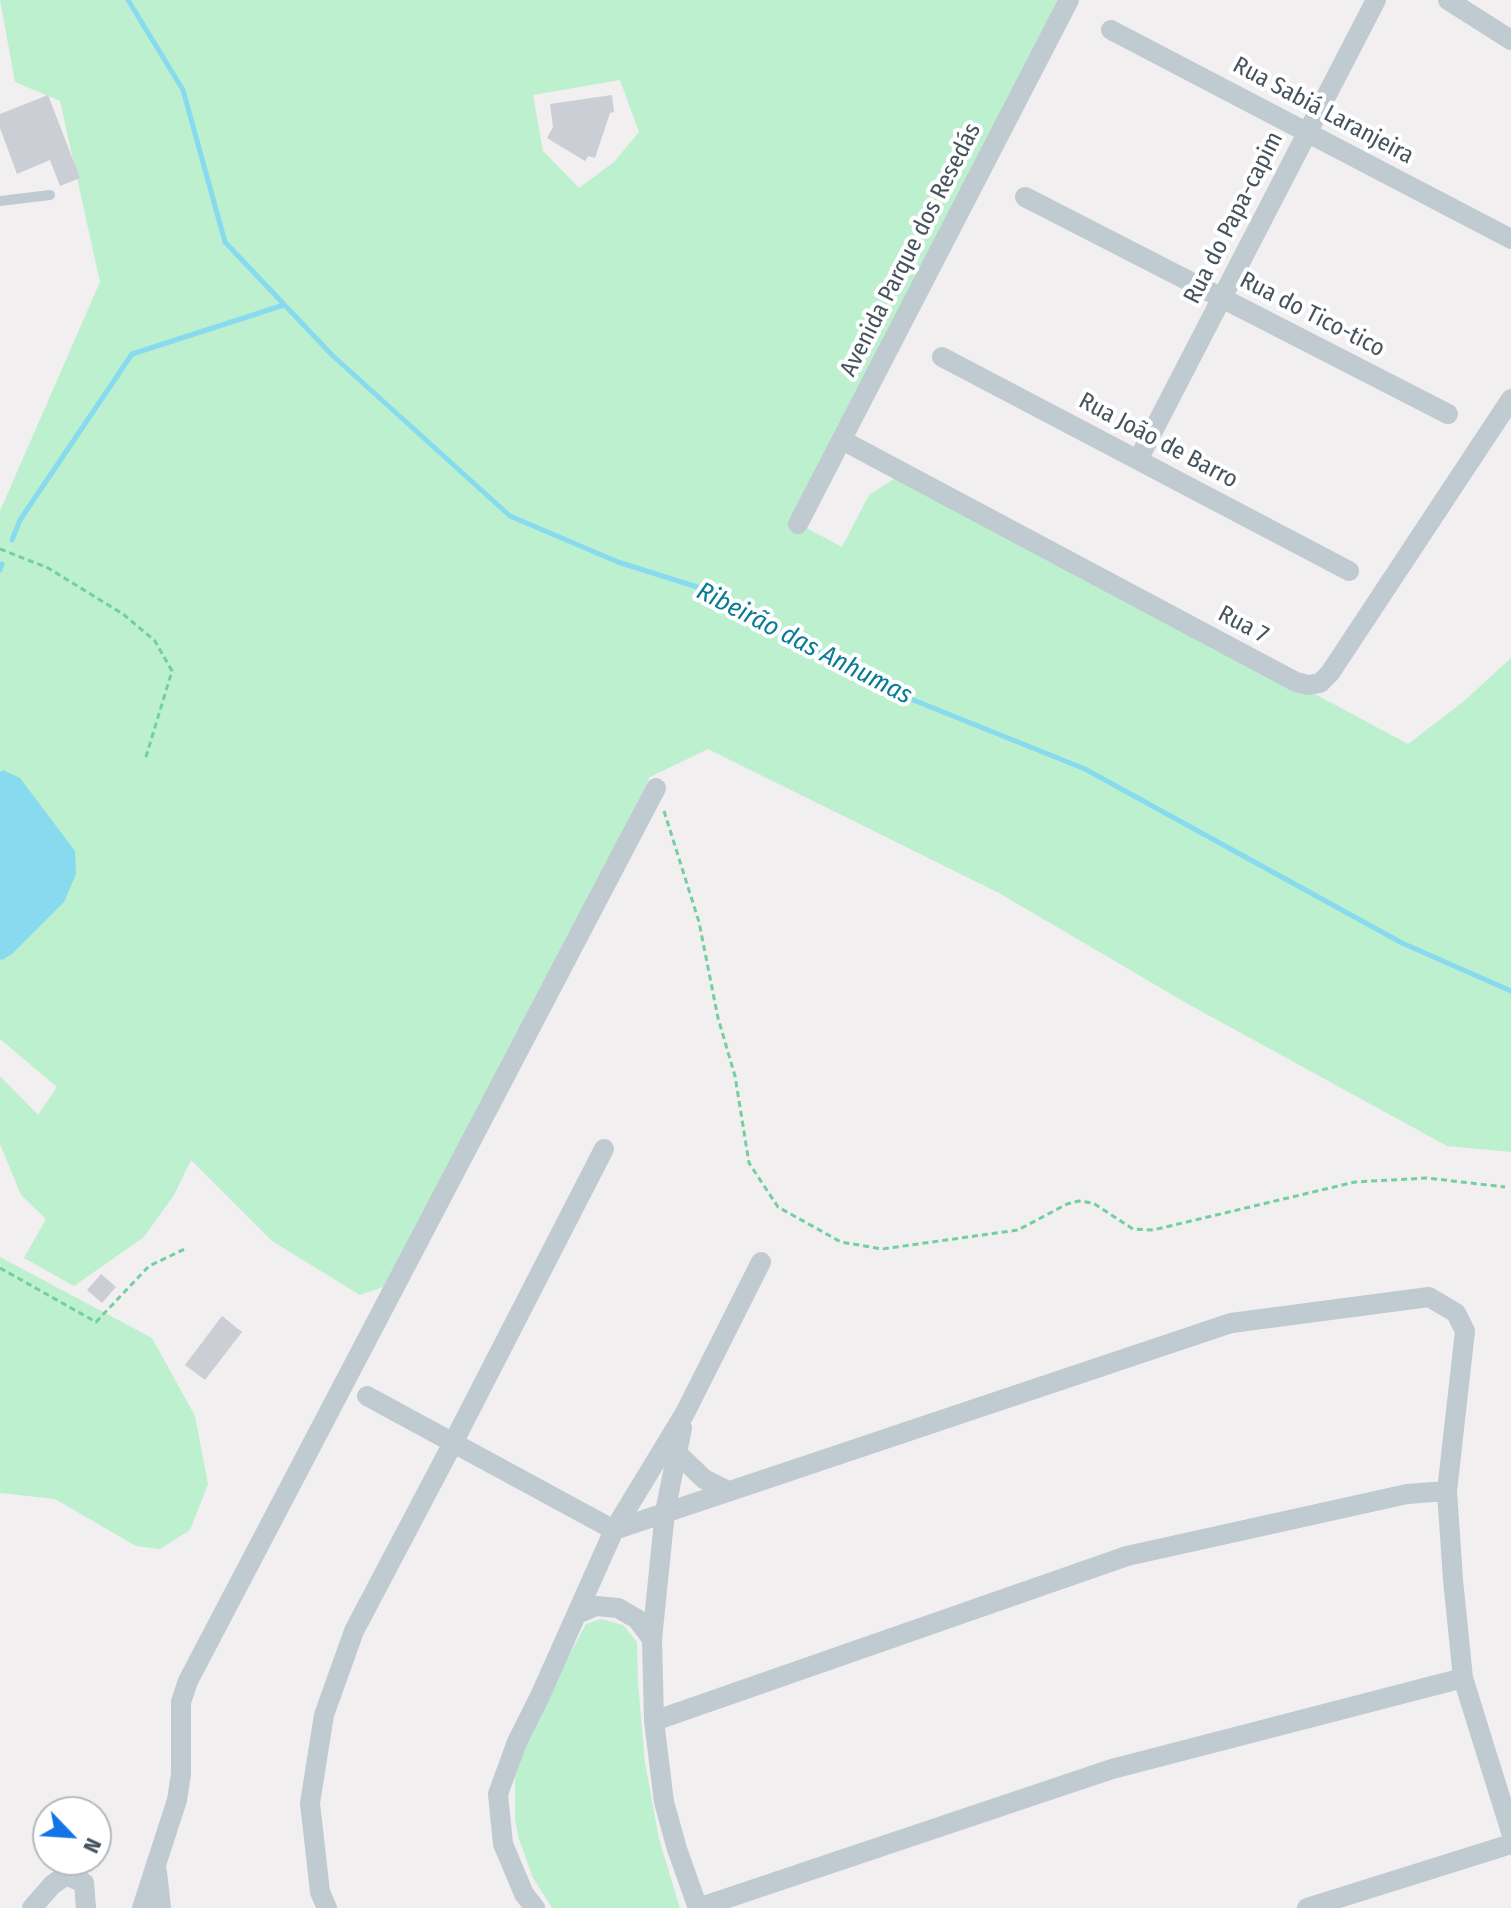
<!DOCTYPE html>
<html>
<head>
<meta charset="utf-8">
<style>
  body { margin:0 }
  #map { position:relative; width:1511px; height:1908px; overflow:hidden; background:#f1efef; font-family:"Fira Sans Condensed",sans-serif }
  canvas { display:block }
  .north { position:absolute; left:32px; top:1796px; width:80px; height:80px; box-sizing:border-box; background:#fff; border:2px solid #b5babe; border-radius:50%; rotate:115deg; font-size:22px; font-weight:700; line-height:32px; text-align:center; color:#46535d }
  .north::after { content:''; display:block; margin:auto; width:28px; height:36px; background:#1473e6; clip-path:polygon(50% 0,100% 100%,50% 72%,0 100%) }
</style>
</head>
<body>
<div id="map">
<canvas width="1511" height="1908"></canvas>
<div class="north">N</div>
</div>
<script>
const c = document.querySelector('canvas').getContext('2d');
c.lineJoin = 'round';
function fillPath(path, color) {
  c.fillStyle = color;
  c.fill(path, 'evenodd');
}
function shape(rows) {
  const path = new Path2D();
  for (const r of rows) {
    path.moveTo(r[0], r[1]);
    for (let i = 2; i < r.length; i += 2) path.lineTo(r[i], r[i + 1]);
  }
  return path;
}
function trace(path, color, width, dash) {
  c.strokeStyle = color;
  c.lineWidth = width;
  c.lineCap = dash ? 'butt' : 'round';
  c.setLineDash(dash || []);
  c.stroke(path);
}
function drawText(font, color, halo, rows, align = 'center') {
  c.font = font + ' "Fira Sans Condensed",sans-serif';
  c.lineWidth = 8;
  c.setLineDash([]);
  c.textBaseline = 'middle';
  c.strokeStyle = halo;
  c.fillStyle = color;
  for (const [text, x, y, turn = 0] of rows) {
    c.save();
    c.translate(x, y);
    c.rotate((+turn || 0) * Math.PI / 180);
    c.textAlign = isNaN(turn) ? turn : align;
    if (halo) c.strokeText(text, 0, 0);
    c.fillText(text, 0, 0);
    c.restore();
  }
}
fillPath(shape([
  [0,0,1069,0,799,524,842,547,869,495,903,473,1408,744,1463,702,1511,658,1511,1152,1447,1146,1188,1004,999,893,708,749,650,777,389,1285,360,1295,272,1241,191,1160,174,1195,144,1237,74,1286,24,1258,46,1219,21,1195,0,1144,0,1076,38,1115,57,1087,0,1039,0,511,100,282,60,101,15,82],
  [620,80,639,132,614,162,579,188,543,151,533,95],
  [0,1257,152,1338,195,1416,208,1484,190,1530,160,1549,136,1546,55,1499,0,1493],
  [601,1619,623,1625,637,1642,638,1683,645,1763,659,1839,680,1908,552,1908,533,1878,519,1839,515,1820,515,1780,523,1741,586,1624]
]), '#bcf0cf');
fillPath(shape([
  [3,770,20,778,75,851,76,874,64,902,12,954,2,960,0,959,0,772]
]), '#88dbee');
trace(shape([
  [128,0,183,90,225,242,332,355,510,516,618,562,713,592,871,683,1085,769,1402,943,1511,991],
  [12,540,20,520,132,354,284,305],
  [0,570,2,564]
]), '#88dbee', 5);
fillPath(shape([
  [48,95,80,178,60,186,50,160,17,174,0,128,0,114],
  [612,95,614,112,610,113,595,158,588,156,585,161,547,138,553,127,550,104],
  [101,1274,116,1287,102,1303,87,1290],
  [222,1316,242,1332,205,1380,185,1365]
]), '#cbced4');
trace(shape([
  [0,549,48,568,123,614,155,641,172,671,145,760],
  [664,811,699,922,718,1018,735,1076,749,1163,778,1207,841,1242,882,1249,1018,1230,1067,1204,1079,1201,1093,1203,1133,1229,1153,1230,1355,1182,1427,1178,1505,1187],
  [0,1268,96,1322,149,1266,187,1248]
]), '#73cfa0', 3, [6, 4]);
trace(shape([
  [0,201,50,195]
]), '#bfcad1', 10);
trace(shape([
  [1448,0,1511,40],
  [1111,30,1511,239],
  [1025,197,1448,414],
  [942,357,1349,571],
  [842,440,1296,682,1308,685,1320,683,1330,673,1511,399],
  [1138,460,1376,0],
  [798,524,1069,0],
  [367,1396,614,1530,1231,1323,1429,1297,1456,1313,1465,1331,1447,1491,1453,1580,1463,1678,1511,1832],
  [682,1428,665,1512,652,1639,654,1721,664,1802,677,1849,698,1908],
  [677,1453,704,1479,728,1491],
  [577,1614,596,1606,618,1608,637,1619,652,1639],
  [654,1721,1127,1556,1407,1494,1447,1491],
  [157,1872,161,1908],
  [32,1908,52,1885,66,1875,84,1883,86,1908],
  [142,1908,177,1800,181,1774,181,1702,188,1681,656,788],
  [327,1908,320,1892,310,1803,324,1715,354,1631,453,1443,604,1149],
  [535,1908,524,1894,503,1844,498,1794,517,1742,540,1696,614,1530,685,1413,761,1262],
  [698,1908,1112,1769,1463,1678],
  [1307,1908,1511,1844]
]), '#bfcad1', 20);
drawText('24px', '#46535d', '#fff', [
  ["Rua Sabiá Laranjeira",1323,111,28],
  ["Rua do Papa-capim",1234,218,-63],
  ["Avenida Parque dos Resedás",911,250,-63],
  ["Rua do Tico-tico",1312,315,27],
  ["Rua João de Barro",1158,441,28],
  ["Rua 7",1243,625,28]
]);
drawText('italic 26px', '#097b96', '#fff', [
  ["Ribeirão das Anhumas",804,644,27]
]);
</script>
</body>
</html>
